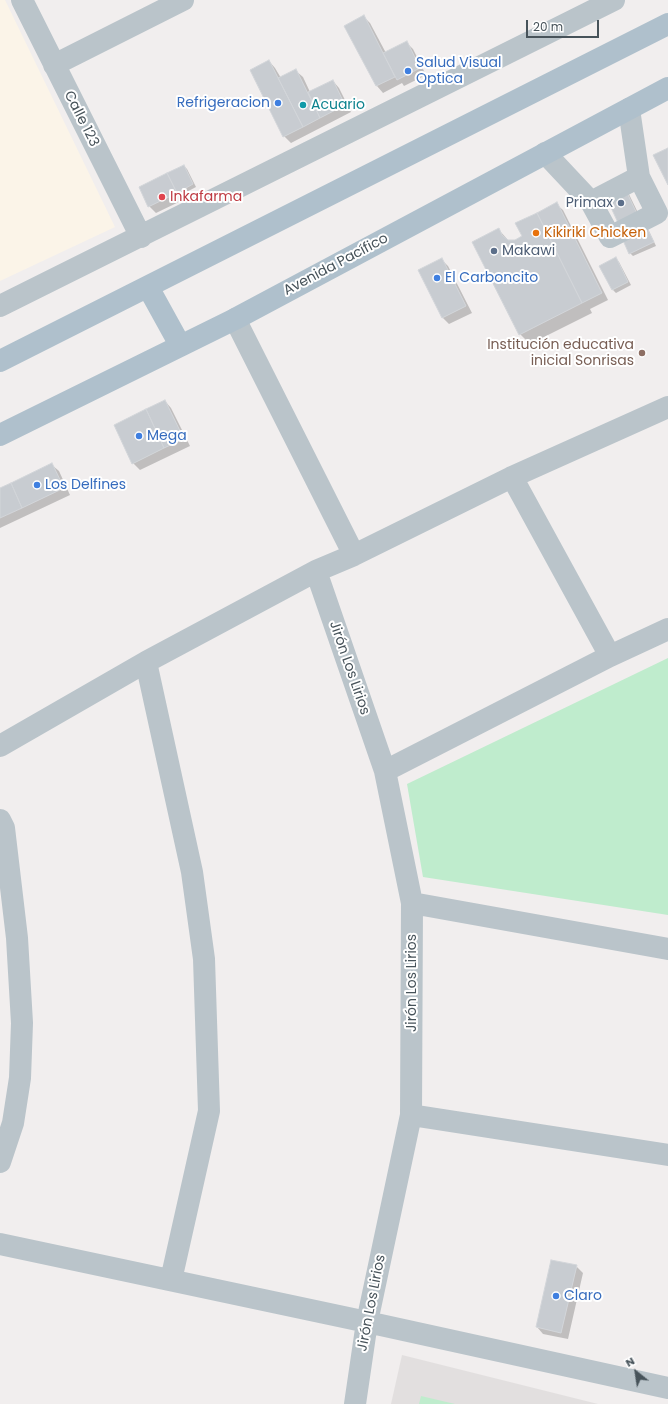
<!DOCTYPE html>
<html>
<head>
<meta charset="utf-8">
<style>
  body { margin:0 }
  #map { position:relative; width:668px; height:1404px; overflow:hidden; background:#f1eeee; font-family:Poppins,sans-serif }
  canvas { display:block }
  .north { position:absolute; left:616px; top:1352px; width:40px; height:40px; -webkit-text-stroke:3px #fff; paint-order:stroke; rotate:330deg; font-size:11px; font-weight:700; line-height:16px; text-align:center; color:#47535a }
  .north::after { content:''; display:block; margin:auto; width:14px; height:18px; background:#47535a; clip-path:polygon(50% 0,100% 100%,50% 72%,0 100%) }
  .scale { position:absolute; left:526px; top:20px; width:73px; height:18px; box-sizing:border-box; border:2px solid #47535a; border-top:0; padding-left:5px; font-size:12px; line-height:14px; white-space:nowrap; color:#47535a; -webkit-text-stroke:3px #fff; paint-order:stroke }
</style>
</head>
<body>
<div id="map">
<canvas width="668" height="1404"></canvas>
<div class="north">N</div>
<div class="scale">20 m</div>
</div>
<script>
const c = document.querySelector('canvas').getContext('2d');
c.lineJoin = 'round';
function fillPath(path, color) {
  c.fillStyle = color;
  c.fill(path, 'evenodd');
}
function shape(rows) {
  const path = new Path2D();
  for (const r of rows) {
    path.moveTo(r[0], r[1]);
    for (let i = 2; i < r.length; i += 2) path.lineTo(r[i], r[i + 1]);
  }
  return path;
}
function trace(path, color, width, dash) {
  c.strokeStyle = color;
  c.lineWidth = width;
  c.lineCap = dash ? 'butt' : 'round';
  c.setLineDash(dash || []);
  c.stroke(path);
}
function drawText(font, color, halo, rows, align = 'center') {
  c.font = font + ' Poppins,sans-serif';
  c.lineWidth = 4;
  c.setLineDash([]);
  c.textBaseline = 'middle';
  c.strokeStyle = halo;
  c.fillStyle = color;
  for (const [text, x, y, turn = 0] of rows) {
    c.save();
    c.translate(x, y);
    c.rotate((+turn || 0) * Math.PI / 180);
    c.textAlign = isNaN(turn) ? turn : align;
    if (halo) c.strokeText(text, 0, 0);
    c.fillText(text, 0, 0);
    c.restore();
  }
}
fillPath(shape([
  [0,0,5,0,115,227,0,281]
]), '#fbf4e8');
fillPath(shape([
  [402,1355,598,1404,391,1404]
]), '#e2dfdf');
fillPath(shape([
  [668,658,668,915,423,877,407,784],
  [421,1396,455,1404,419,1404]
]), '#bfeccd');
fillPath(shape([
  [364,17,370,23,386,53,406,42,413,49,426,75,404,86,402,83,383,93,377,86,346,26],
  [269,61,275,68,281,78,296,71,303,77,310,92,333,81,339,88,351,112,291,143,284,136],
  [184,166,187,169,196,187,181,195,183,200,156,213,149,206],
  [625,186,641,219,623,227],
  [556,204,563,210,608,300,590,309,592,313,530,344,520,334,499,230,509,241,515,241,523,237],
  [646,228,649,231,656,246,633,256,630,253],
  [616,259,619,262,631,285,616,293,613,290],
  [442,260,448,266,472,313,449,324,442,317],
  [165,401,171,408,190,446,140,470,133,463],
  [52,465,59,471,70,495,0,528,0,489],
  [576,1266,583,1273,568,1339,543,1334,537,1327]
]), '#0003');
const building = shape([
  [364,15,395,77,376,86,344,26,364,15],
  [407,41,420,68,397,80,383,53,407,41],
  [269,60,303,127,283,137,250,70,269,60],
  [296,69,320,118,303,127,278,78,296,69],
  [333,80,345,105,320,118,308,92,333,80],
  [668,148,668,185,653,155,668,148],
  [184,165,193,184,177,193,167,173,184,165],
  [167,173,177,193,148,207,139,187,167,173],
  [622,182,638,216,619,225,603,190,622,182],
  [557,202,602,293,582,303,537,213,557,202],
  [537,213,582,303,519,335,472,242,499,228,502,235,508,240,515,240,522,236,515,223,537,213],
  [646,226,654,242,629,254,622,238,646,226],
  [616,257,628,282,612,290,599,266,616,257],
  [442,258,466,306,442,318,418,270,442,258],
  [165,400,184,439,164,448,146,409,165,400],
  [146,409,164,448,132,464,114,425,146,409],
  [52,463,64,488,22,508,11,483,52,463],
  [11,483,22,508,0,518,0,488,11,483],
  [551,1260,577,1265,561,1333,536,1327,551,1260]
]);
fillPath(building, '#c8ccd1');
trace(building, '#d2d5d9', 1);
trace(shape([
  [22,0,141,237],
  [54,65,183,0],
  [545,153,591,202,639,177,629,109],
  [591,202,610,237,657,213,639,177],
  [0,306,614,0],
  [235,319,354,555],
  [512,477,610,656],
  [316,571,385,771,412,903,411,1115,367,1322,355,1404],
  [146,662,192,872,204,959,209,1111,171,1280],
  [0,746,146,662,316,571,354,555,512,477,668,407],
  [385,771,610,656,668,629],
  [0,820,4,828,17,938,22,1023,20,1078,13,1123,0,1162],
  [412,903,668,949],
  [411,1115,668,1155],
  [0,1244,367,1322,668,1388]
]), '#bac4ca', 22);
trace(shape([
  [148,287,180,345],
  [0,361,668,24],
  [0,435,235,319,668,88]
]), '#afc0cc', 22);
for (const [x, y, r, color] of [
  [408,71,4,"#3f7fe0"],
  [278,103,4,"#3f7fe0"],
  [303,105,4,"#0f9aa8"],
  [162,197,4,"#e0444e"],
  [621,203,4,"#5c6f8a"],
  [536,233,4,"#e8710a"],
  [494,251,4,"#5c6f8a"],
  [437,278,4,"#3f7fe0"],
  [642,353,4,"#8d6e63"],
  [139,436,4,"#3f7fe0"],
  [37,485,4,"#3f7fe0"],
  [556,1296,4,"#3f7fe0"]
]) {
  const dot = new Path2D();
  dot.arc(x, y, r, 0, 2 * Math.PI);
  c.fillStyle = color;
  c.fill(dot);
  trace(dot, '#fff', 1.5);
}
drawText('14px', '#366cbe', '#fff', [
  ["Salud Visual",416,63],
  ["Optica",416,79],
  ["Refrigeracion",270,103,"right"],
  ["El Carboncito",445,278],
  ["Mega",147,436],
  ["Los Delfines",45,485],
  ["Claro",564,1296]
], 'left');
drawText('14px', '#0d838f', '#fff', [
  ["Acuario",311,105]
], 'left');
drawText('14px', '#47535a', '#fff', [
  ["Calle 123",81,119,63],
  ["Avenida Pacífico",336,265,-28],
  ["Jirón Los Lirios",349,668,71],
  ["Jirón Los Lirios",412,983,-90],
  ["Jirón Los Lirios",372,1303,-79]
]);
drawText('14px', '#be3a42', '#fff', [
  ["Inkafarma",170,197]
], 'left');
drawText('14px', '#4e5e75', '#fff', [
  ["Primax",613,203],
  ["Makawi",502,251,"left"]
], 'right');
drawText('14px', '#c56008', '#fff', [
  ["Kikiriki Chicken",544,233]
], 'left');
drawText('14px', '#785e54', '#fff', [
  ["Institución educativa",634,345],
  ["inicial Sonrisas",634,361]
], 'right');
</script>
</body>
</html>
